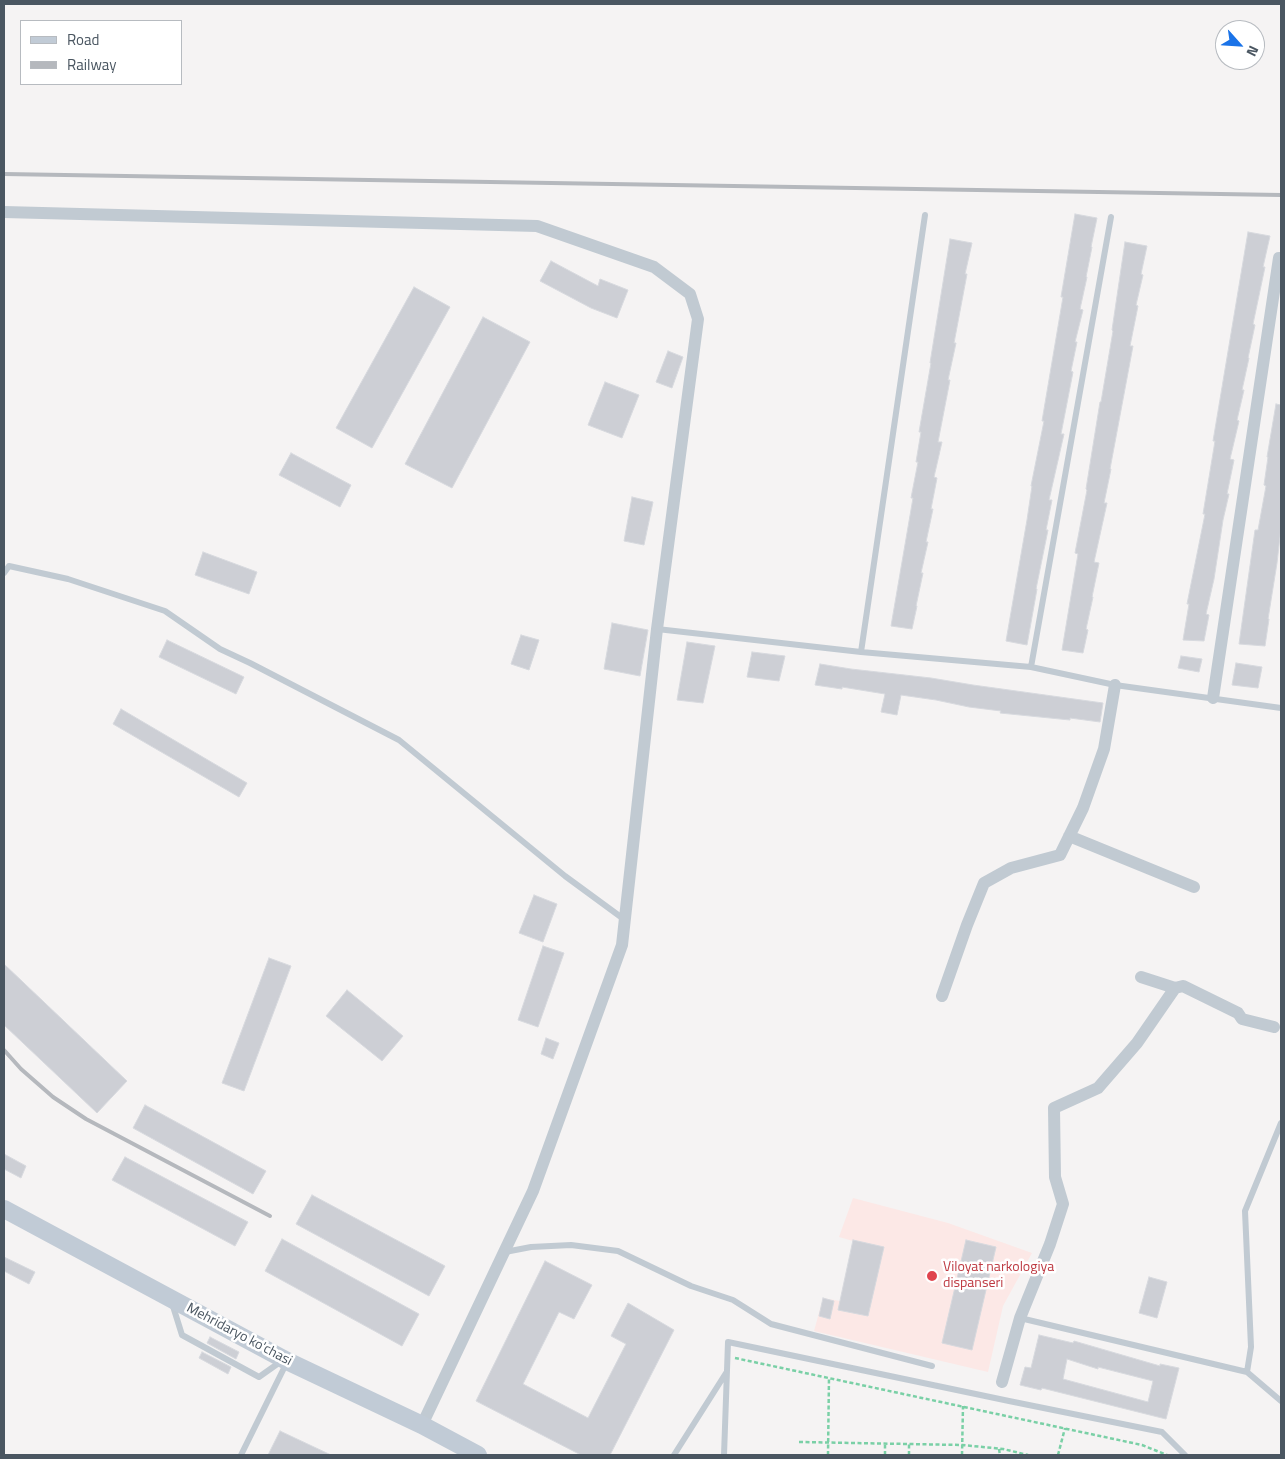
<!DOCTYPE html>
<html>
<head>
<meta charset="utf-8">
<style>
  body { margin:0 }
  #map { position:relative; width:1285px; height:1459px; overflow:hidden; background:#f5f3f3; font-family:"Titillium Web",sans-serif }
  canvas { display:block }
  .frame { position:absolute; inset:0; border:5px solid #4a5661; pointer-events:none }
  .legend { position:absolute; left:20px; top:20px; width:162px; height:65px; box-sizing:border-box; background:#fff; border:1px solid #b7bbc0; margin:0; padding:6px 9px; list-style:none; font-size:15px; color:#4a5661 }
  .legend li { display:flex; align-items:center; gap:10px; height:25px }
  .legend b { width:25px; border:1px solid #b7bbc0 }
  .north { position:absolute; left:1215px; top:20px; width:50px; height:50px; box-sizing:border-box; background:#fff; border:1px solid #b7bbc0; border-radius:50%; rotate:116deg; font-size:14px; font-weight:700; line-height:20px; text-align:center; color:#4a5661 }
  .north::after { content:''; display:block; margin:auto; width:18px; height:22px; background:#1a73e8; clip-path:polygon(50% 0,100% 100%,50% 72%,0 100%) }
</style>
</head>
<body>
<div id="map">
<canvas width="1285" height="1459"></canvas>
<div class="frame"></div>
<ul class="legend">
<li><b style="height:6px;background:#c1cbd6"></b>Road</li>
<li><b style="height:6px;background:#b5b8bd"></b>Railway</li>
</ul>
<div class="north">N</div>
</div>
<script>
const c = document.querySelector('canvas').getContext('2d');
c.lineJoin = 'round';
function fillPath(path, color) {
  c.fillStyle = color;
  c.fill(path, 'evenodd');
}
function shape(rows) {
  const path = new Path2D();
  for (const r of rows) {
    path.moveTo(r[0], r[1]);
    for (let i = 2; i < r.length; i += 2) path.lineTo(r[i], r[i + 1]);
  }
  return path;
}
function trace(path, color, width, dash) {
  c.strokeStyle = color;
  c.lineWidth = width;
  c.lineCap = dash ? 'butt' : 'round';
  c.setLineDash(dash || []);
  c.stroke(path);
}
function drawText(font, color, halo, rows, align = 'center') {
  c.font = font + ' "Titillium Web",sans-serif';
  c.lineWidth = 5;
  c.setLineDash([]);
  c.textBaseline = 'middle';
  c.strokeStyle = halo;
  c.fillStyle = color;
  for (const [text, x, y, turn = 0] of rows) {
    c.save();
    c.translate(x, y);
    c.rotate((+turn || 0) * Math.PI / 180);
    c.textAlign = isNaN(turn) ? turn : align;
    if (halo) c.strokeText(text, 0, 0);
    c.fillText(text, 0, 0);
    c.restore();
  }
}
fillPath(shape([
  [853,1198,948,1223,1032,1253,1003,1306,988,1372,814,1331,823,1298,840,1301,853,1241,839,1237]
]), '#fce8e6');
const building = shape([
  [1075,214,1097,218,1091,247,1092,247,1086,277,1087,277,1080,309,1083,310,1075,342,1077,342,1071,371,1073,372,1061,434,1064,434,1049,500,1052,500,1046,530,1048,530,1036,589,1037,589,1027,645,1006,641,1027,520,1032,486,1031,486,1044,421,1042,421,1063,297,1061,297,1075,214],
  [1248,232,1270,236,1263,267,1265,267,1253,324,1255,325,1248,358,1249,358,1242,390,1244,390,1237,420,1239,421,1230,459,1234,460,1227,494,1229,494,1223,520,1214,579,1206,614,1209,615,1204,641,1183,640,1189,604,1187,604,1205,514,1203,514,1215,441,1213,441,1248,232],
  [950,239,972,243,965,274,967,274,954,343,956,343,948,380,950,380,938,442,942,442,934,477,937,478,931,509,933,509,926,542,928,542,921,573,923,573,916,606,917,606,912,629,891,626,913,498,911,498,918,462,916,462,921,432,919,432,931,363,930,363,950,239],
  [1125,242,1147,246,1141,274,1143,275,1136,305,1138,306,1130,346,1133,346,1110,469,1111,469,1104,503,1107,503,1094,562,1099,563,1092,597,1093,597,1086,629,1088,630,1083,653,1062,650,1078,554,1075,553,1087,490,1086,489,1100,402,1101,402,1113,331,1112,330,1125,242],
  [551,261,598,286,600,279,628,290,617,318,591,308,540,281,551,261],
  [414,287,450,307,372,448,336,428,414,287],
  [483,317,530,342,452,488,405,464,483,317],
  [668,351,683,357,672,388,656,382,668,351],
  [605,382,639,395,622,438,588,425,605,382],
  [1276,404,1281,405,1281,528,1277,563,1268,619,1269,619,1265,646,1239,644,1255,530,1258,530,1266,486,1264,485,1268,457,1267,457,1276,404],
  [291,453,351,485,340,507,279,475,291,453],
  [632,497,653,502,644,545,624,541,632,497],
  [203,552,257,572,249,594,195,575,203,552],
  [612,623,648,630,640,676,604,669,612,623],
  [521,635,539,640,529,670,511,664,521,635],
  [167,640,244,677,236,694,159,657,167,640],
  [687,642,715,646,703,703,677,700,687,642],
  [752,652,785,656,779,681,747,677,752,652],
  [1181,656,1202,659,1199,672,1178,668,1181,656],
  [1236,663,1262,667,1258,688,1232,685,1236,663],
  [820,664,851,669,931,678,973,685,1103,703,1100,722,1070,718,1070,720,1000,713,1001,711,969,707,936,700,901,695,897,715,881,712,885,694,842,687,842,689,815,685,820,664],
  [121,709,247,783,239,797,113,724,121,709],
  [534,895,557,904,543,942,519,933,534,895],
  [543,946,564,953,538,1027,518,1020,543,946],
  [269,958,291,966,244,1091,222,1083,269,958],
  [4,964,127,1081,97,1113,4,1025,4,964],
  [347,990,403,1036,382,1061,326,1016,347,990],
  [546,1038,559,1043,553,1059,541,1054,546,1038],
  [145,1105,266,1171,253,1194,133,1128,145,1105],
  [4,1154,26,1166,21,1178,4,1169,4,1154],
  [125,1157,248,1222,235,1246,112,1180,125,1157],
  [312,1195,445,1266,429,1296,296,1224,312,1195],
  [282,1239,419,1314,402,1346,265,1271,282,1239],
  [853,1240,884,1247,868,1316,838,1310,853,1240],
  [966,1240,996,1247,972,1350,942,1343,966,1240],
  [4,1257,35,1272,29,1284,4,1271,4,1257],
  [545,1261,592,1285,574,1319,559,1312,523,1384,588,1418,626,1344,611,1336,628,1303,674,1330,610,1455,581,1455,476,1401,545,1261],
  [1149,1277,1167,1282,1157,1318,1139,1313,1149,1277],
  [823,1298,834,1301,830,1319,819,1316,823,1298],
  [1039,1335,1073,1343,1074,1341,1160,1366,1160,1364,1179,1368,1166,1419,1042,1388,1041,1390,1020,1385,1025,1367,1031,1368,1039,1335],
  [1067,1359,1098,1369,1098,1367,1153,1381,1148,1402,1063,1379,1067,1359],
  [210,1337,239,1352,236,1359,207,1343,210,1337],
  [202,1352,231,1367,228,1374,199,1358,202,1352],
  [280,1431,331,1455,268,1455,280,1431]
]);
fillPath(building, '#cdcfd5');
trace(building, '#d7d9de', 1);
trace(shape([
  [735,1358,1142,1445,1167,1455],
  [799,1442,962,1445,1003,1449,1028,1455],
  [999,1449,1000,1455],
  [828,1455,829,1377],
  [885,1455,885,1443],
  [909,1455,909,1444],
  [962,1455,963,1406],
  [1058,1455,1065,1428]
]), '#7ad0a6', 2.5, [4, 2.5]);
trace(shape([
  [4,573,9,566,68,579,165,611,220,649,250,663,399,740,565,876,625,920],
  [657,629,861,652,1031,667,1115,685,1281,708],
  [861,652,925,215],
  [1031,667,1111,217],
  [505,1252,531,1247,571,1245,618,1251,691,1286,733,1300,771,1324,932,1366],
  [172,1303,182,1335,259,1377,283,1360],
  [1020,1318,1247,1372,1281,1401],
  [1247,1372,1251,1347,1245,1211,1281,1123],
  [241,1455,287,1362],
  [674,1455,726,1373],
  [724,1455,728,1342,1009,1401,1162,1432,1185,1455]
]), '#c1cad2', 6);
trace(shape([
  [4,212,537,226,654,267,690,294,698,319,657,629,622,945,533,1191,422,1425],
  [1213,698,1279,258,1281,258],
  [1069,836,1194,887],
  [1141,977,1175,988],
  [942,996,967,925,984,883,1011,868,1060,855,1083,808,1104,749,1115,685],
  [1002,1382,1020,1318,1050,1244,1063,1204,1055,1177,1054,1108,1098,1088,1137,1043,1175,988,1183,986,1238,1013,1242,1019,1274,1027]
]), '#c1cad2', 12);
trace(shape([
  [4,1209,287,1361,422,1425,478,1455]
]), '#c1cbd6', 18);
trace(shape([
  [4,174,1281,195],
  [4,1050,21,1069,53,1097,86,1119,270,1216]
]), '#b5b8bd', 4);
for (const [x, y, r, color] of [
  [932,1276,6,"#e0444e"]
]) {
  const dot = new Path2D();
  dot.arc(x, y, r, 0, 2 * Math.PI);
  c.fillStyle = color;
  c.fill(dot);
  trace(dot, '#fff', 2);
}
drawText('14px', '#be3a42', '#fff', [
  ["Viloyat narkologiya",943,1268],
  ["dispanseri",943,1284]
], 'left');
drawText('14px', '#4a5661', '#fff', [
  ["Мehridaryo ko'chasi",239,1335,28]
]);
</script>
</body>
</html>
